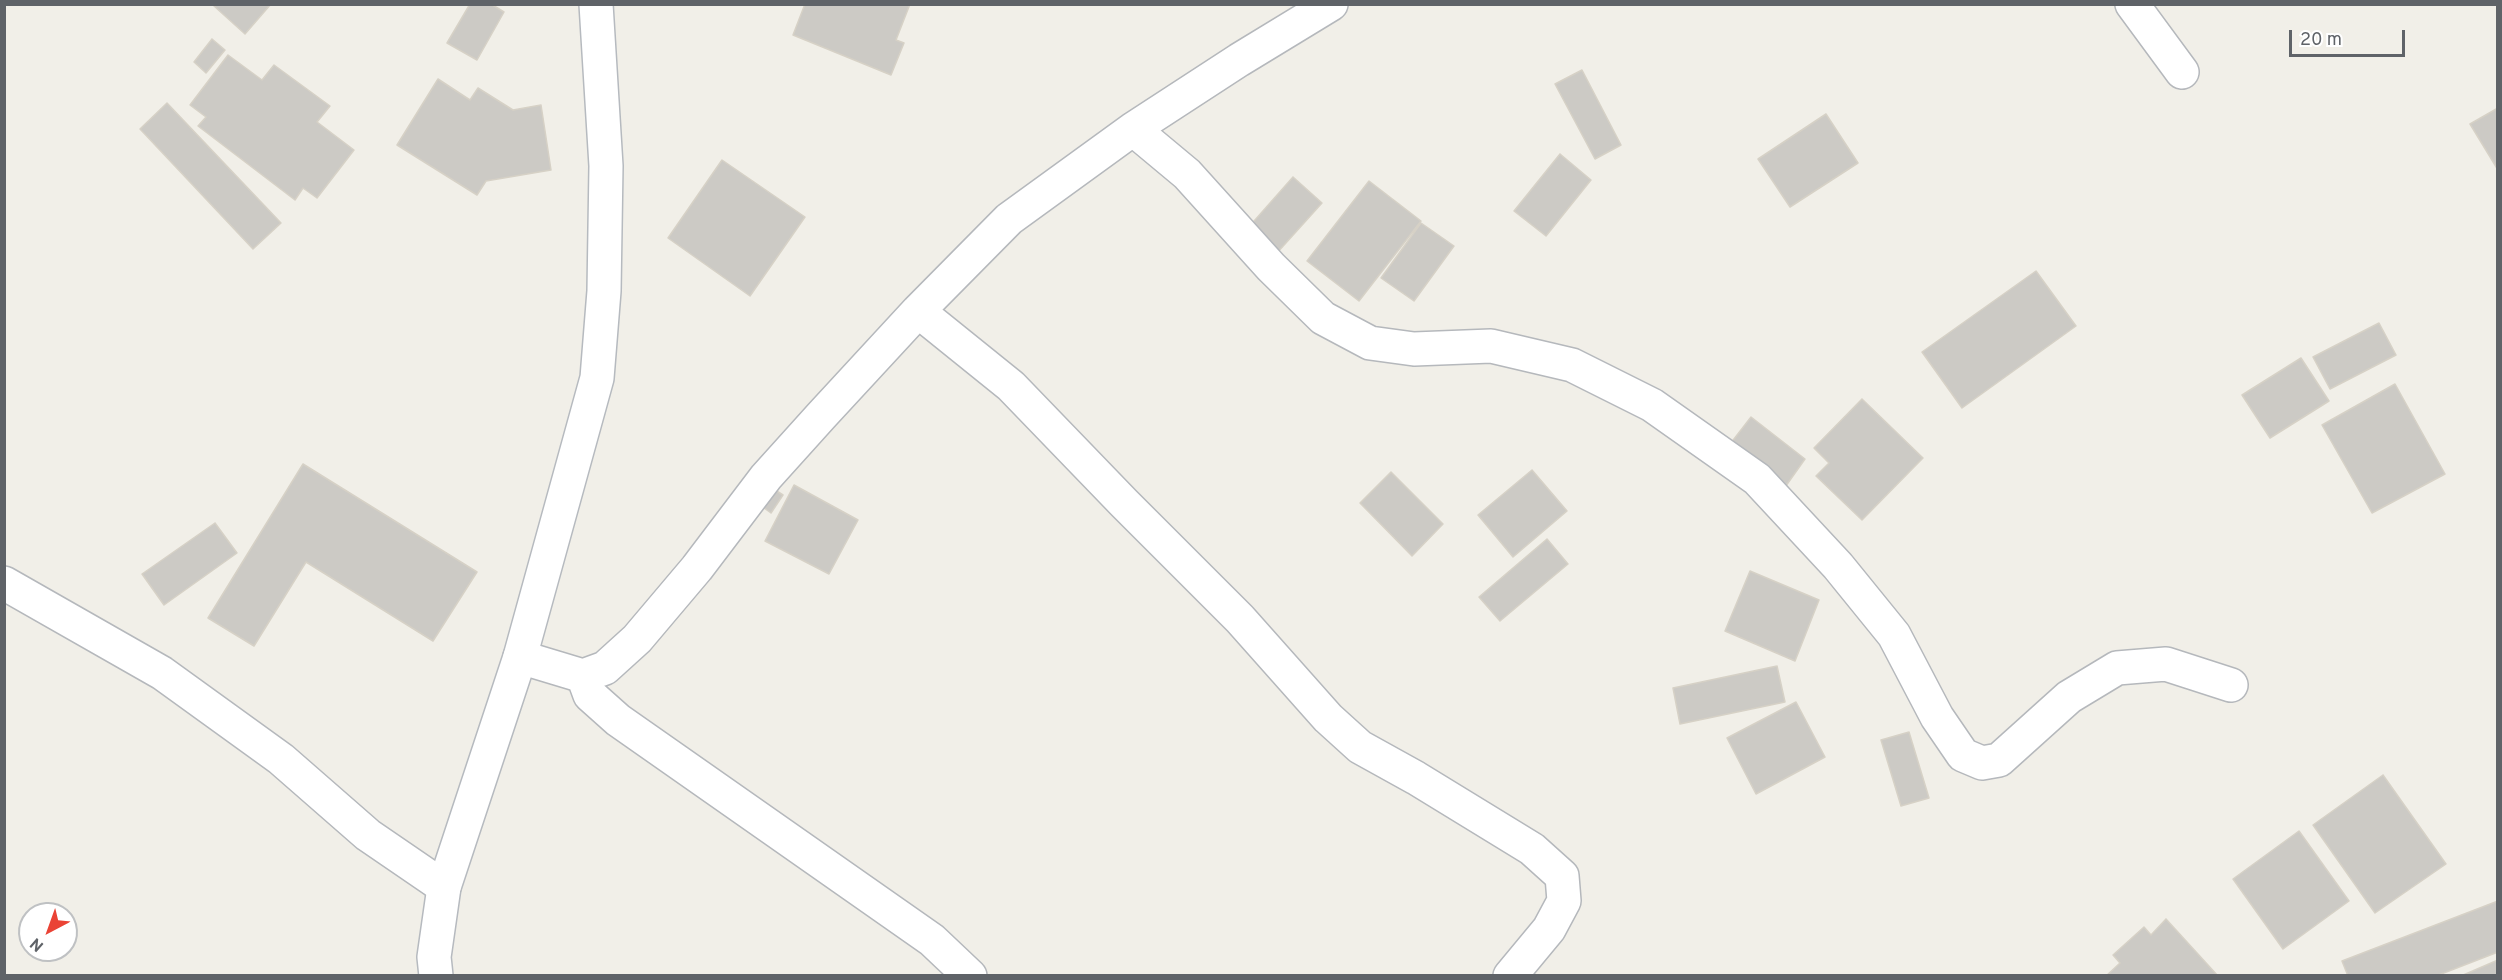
<!DOCTYPE html>
<html>
<head>
<meta charset="utf-8">
<style>
  body { margin:0 }
  #map { position:relative; width:2502px; height:980px; overflow:hidden; background:#f1efe8; font-family:Overpass,sans-serif }
  canvas { display:block }
  .frame { position:absolute; inset:0; border:6px solid #5f6368; pointer-events:none }
  .north { position:absolute; left:18px; top:902px; width:60px; height:60px; box-sizing:border-box; background:#fff; border:2px solid #bfc1c3; border-radius:50%; rotate:221deg; font-size:16px; font-weight:700; line-height:24px; text-align:center; color:#5f6368 }
  .north::after { content:''; display:block; margin:auto; width:21px; height:27px; background:#ea4335; clip-path:polygon(50% 0,100% 100%,50% 72%,0 100%) }
  .scale { position:absolute; left:2289px; top:30px; width:116px; height:27px; box-sizing:border-box; border:3px solid #5f6368; border-top:0; padding-left:8px; font-size:18px; line-height:21px; white-space:nowrap; color:#5f6368; -webkit-text-stroke:4px #fff; paint-order:stroke }
</style>
</head>
<body>
<div id="map">
<canvas width="2502" height="980"></canvas>
<div class="frame"></div>
<div class="north">N</div>
<div class="scale">20 m</div>
</div>
<script>
const c = document.querySelector('canvas').getContext('2d');
c.lineJoin = 'round';
function fillPath(path, color) {
  c.fillStyle = color;
  c.fill(path, 'evenodd');
}
function shape(rows) {
  const path = new Path2D();
  for (const r of rows) {
    path.moveTo(r[0], r[1]);
    for (let i = 2; i < r.length; i += 2) path.lineTo(r[i], r[i + 1]);
  }
  return path;
}
function trace(path, color, width, dash) {
  c.strokeStyle = color;
  c.lineWidth = width;
  c.lineCap = dash ? 'butt' : 'round';
  c.setLineDash(dash || []);
  c.stroke(path);
}
const building = shape([
  [215,4,271,4,245,34,214,6,215,4],
  [470,4,491,4,504,12,477,60,447,43,470,4],
  [805,4,910,4,896,40,904,43,891,75,793,35,805,4],
  [212,39,225,50,206,73,194,62,212,39],
  [228,55,262,80,274,65,330,106,317,122,354,150,317,198,303,188,295,200,198,126,206,117,190,105,228,55],
  [1582,70,1621,145,1595,159,1555,84,1582,70],
  [438,79,470,100,478,88,513,110,541,105,551,170,486,181,477,195,397,145,438,79],
  [167,103,281,223,253,249,140,129,167,103],
  [2498,108,2498,170,2470,124,2498,108],
  [1826,114,1858,163,1790,207,1758,159,1826,114],
  [1560,154,1591,180,1546,236,1514,211,1560,154],
  [722,160,805,217,750,296,668,238,722,160],
  [1293,177,1322,203,1276,254,1247,229,1293,177],
  [1369,181,1421,221,1359,301,1307,261,1369,181],
  [1421,223,1454,246,1414,301,1381,278,1421,223],
  [2036,271,2076,326,1962,408,1922,352,2036,271],
  [2379,323,2396,355,2330,389,2313,357,2379,323],
  [2301,358,2329,401,2270,438,2242,395,2301,358],
  [2395,384,2445,474,2372,513,2322,425,2395,384],
  [1862,399,1923,458,1862,520,1816,476,1829,463,1814,448,1862,399],
  [1751,417,1805,459,1783,490,1727,448,1751,417],
  [303,464,477,572,433,641,306,562,254,646,208,618,303,464],
  [1532,470,1567,511,1513,557,1478,515,1532,470],
  [1391,472,1443,524,1412,556,1360,503,1391,472],
  [794,485,858,520,829,574,765,541,794,485],
  [769,486,783,495,771,513,757,503,769,486],
  [215,523,237,553,164,605,142,574,215,523],
  [1547,539,1568,564,1500,621,1479,597,1547,539],
  [1750,571,1819,600,1795,661,1725,631,1750,571],
  [1777,666,1785,702,1680,724,1673,688,1777,666],
  [1796,702,1825,757,1756,794,1727,738,1796,702],
  [1909,732,1929,798,1901,806,1881,740,1909,732],
  [2383,775,2446,864,2375,913,2313,825,2383,775],
  [2299,831,2349,901,2283,949,2233,879,2299,831],
  [2498,901,2498,952,2436,976,2348,976,2342,961,2498,901],
  [2166,919,2218,976,2106,976,2120,963,2113,955,2144,927,2151,935,2166,919],
  [2498,960,2498,976,2461,976,2498,960]
]);
fillPath(building, '#cccac5');
trace(building, '#d6d1c6', 1.5);
const street = shape([
  [2132,4,2182,72],
  [1133,129,1187,174,1271,267,1323,318,1370,343,1414,349,1491,346,1572,365,1652,405,1757,479,1838,566,1894,635,1937,717,1963,755,1982,763,1999,760,2069,697,2117,668,2166,664,2231,685],
  [918,311,1011,386,1124,503,1240,619,1328,718,1360,747,1416,778,1532,849,1562,876,1564,901,1549,929,1510,976],
  [4,583,162,673,281,759,368,835,444,887],
  [520,657,583,676,605,668,637,639,697,568,766,477,821,416,918,311,1009,219,1133,129,1239,60,1331,4],
  [583,676,590,695,618,720,932,940,970,976]
]);
const secondary = shape([
  [436,976,434,957,444,887,520,657,597,378,604,291,606,166,596,4]
]);
trace(street, '#b5b8bc', 36);
trace(secondary, '#b6babf', 36);
trace(street, '#fff', 33);
trace(secondary, '#fff', 33);
</script>
</body>
</html>
